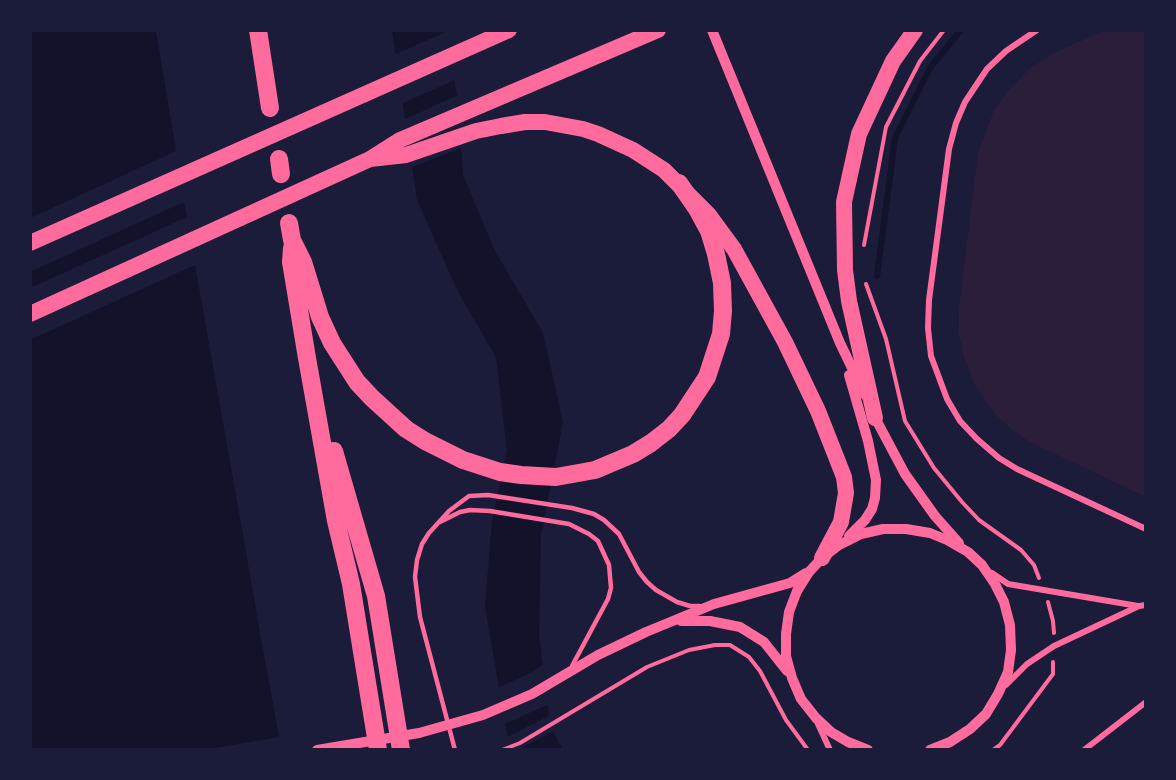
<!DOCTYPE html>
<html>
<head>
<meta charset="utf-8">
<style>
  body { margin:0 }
  #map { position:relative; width:1176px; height:780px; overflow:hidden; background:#1b1b3a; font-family:Commissioner,sans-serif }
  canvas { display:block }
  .frame { position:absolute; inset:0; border:32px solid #1b1b3a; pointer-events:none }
</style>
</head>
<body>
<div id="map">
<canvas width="1176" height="780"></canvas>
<div class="frame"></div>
</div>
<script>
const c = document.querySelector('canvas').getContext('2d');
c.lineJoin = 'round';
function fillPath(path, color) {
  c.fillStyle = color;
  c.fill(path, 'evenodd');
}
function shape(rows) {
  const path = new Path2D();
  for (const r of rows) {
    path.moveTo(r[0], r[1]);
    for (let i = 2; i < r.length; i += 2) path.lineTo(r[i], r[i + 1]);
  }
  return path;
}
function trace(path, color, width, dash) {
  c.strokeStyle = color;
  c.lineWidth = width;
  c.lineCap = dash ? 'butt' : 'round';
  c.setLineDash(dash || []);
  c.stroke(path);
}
fillPath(shape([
  [1105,30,1146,30,1146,497,1030,442,1010,428,996,415,974,384,964,357,959,334,959,308,978,153,993,113,1007,92,1029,69,1052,54]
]), '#2a1e3b');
fillPath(shape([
  [30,30,156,30,261,639,282,750,30,750],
  [392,30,444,30,457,94,463,175,495,251,543,333,563,422,541,534,539,634,550,725,563,750,510,750,485,607,492,521,507,450,496,357,457,290,417,200]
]), '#12122b');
fillPath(shape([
  [156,30,159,30,264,639,285,750,203,750,279,737,195,265,30,340,30,288,187,217,184,202,30,272,30,218,176,151],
  [448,31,457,79,401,104,393,55],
  [460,94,464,147,410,168,403,120],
  [546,663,551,703,503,725,496,689,532,672],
  [552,714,556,730,518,750,507,750,505,738]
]), '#1b1b3a');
trace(shape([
  [877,276,895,138,930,68,961,30]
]), '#12122b', 6);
trace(shape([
  [864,245,886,127,920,61,944,30],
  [866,284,886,339,905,421,934,468,962,502,979,520,1021,550,1034,565,1039,578],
  [1048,602,1053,621,1054,633],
  [502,750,520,743,647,667,689,650,715,645,730,645,749,657,760,671,786,720,808,750],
  [993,750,1000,745,1053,674,1053,662]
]), '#ff6b9d', 4);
trace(shape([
  [440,522,460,512,470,510,490,511,569,524,589,534,598,541,609,565,611,588,608,599,572,666],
  [455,750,420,617,415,577,417,560,422,544,429,533,449,511,469,496,488,495,572,508,594,514,604,520,619,534,639,572,647,582,656,590,677,602,690,606,700,606]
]), '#ff6b9d', 4.5);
trace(shape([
  [1037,30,1006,51,987,69,965,102,956,123,949,149,929,300,928,328,931,356,947,399,960,421,977,439,999,458,1017,469,1146,529],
  [992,573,1008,584,1138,606],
  [1006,685,1027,664,1054,646,1139,606,1146,605],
  [818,724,830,750],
  [1084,750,1146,702]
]), '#ff6b9d', 6);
trace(shape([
  [712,30,840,343,865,395],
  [872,412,905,474,935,516,959,543],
  [849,536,865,520,872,509,875,498,876,480,868,441,849,375],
  [681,621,710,621,740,627,764,642,787,671],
  [317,750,419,733,483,715,532,694,598,655,646,632,714,604,790,583,806,573],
  [868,750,848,742,831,732,816,718,801,699,792,678,786,656,786,634,789,612,797,591,809,572,822,558,839,545,861,534,883,529,906,529,930,533,947,540,968,552,982,565,995,584,1004,602,1010,625,1011,650,1008,672,998,694,986,714,970,729,950,742,930,750]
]), '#ff6b9d', 10);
trace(shape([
  [370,159,406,155,476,131,501,126,525,122,545,122,583,129,598,134,633,150,664,170,709,215,734,249,785,342,818,411,844,477,846,493,841,522,822,558],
  [30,243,509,30],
  [30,314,370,159,400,140,658,30],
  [875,418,849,301,845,270,844,202,859,134,893,61,915,30]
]), '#ff6b9d', 16);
trace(shape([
  [258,30,270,108],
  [279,159,281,174],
  [289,223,292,240,303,262,320,317,332,343,357,382,372,398,406,429,425,441,463,460,500,472,521,475,556,477,595,470,633,454,651,443,669,429,682,415,707,377,721,334,723,311,722,283,716,254,709,231,697,209,679,183],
  [292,248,291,262,307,358,336,521,351,584,378,750],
  [334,451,376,596,401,750]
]), '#ff6b9d', 18);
</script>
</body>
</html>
